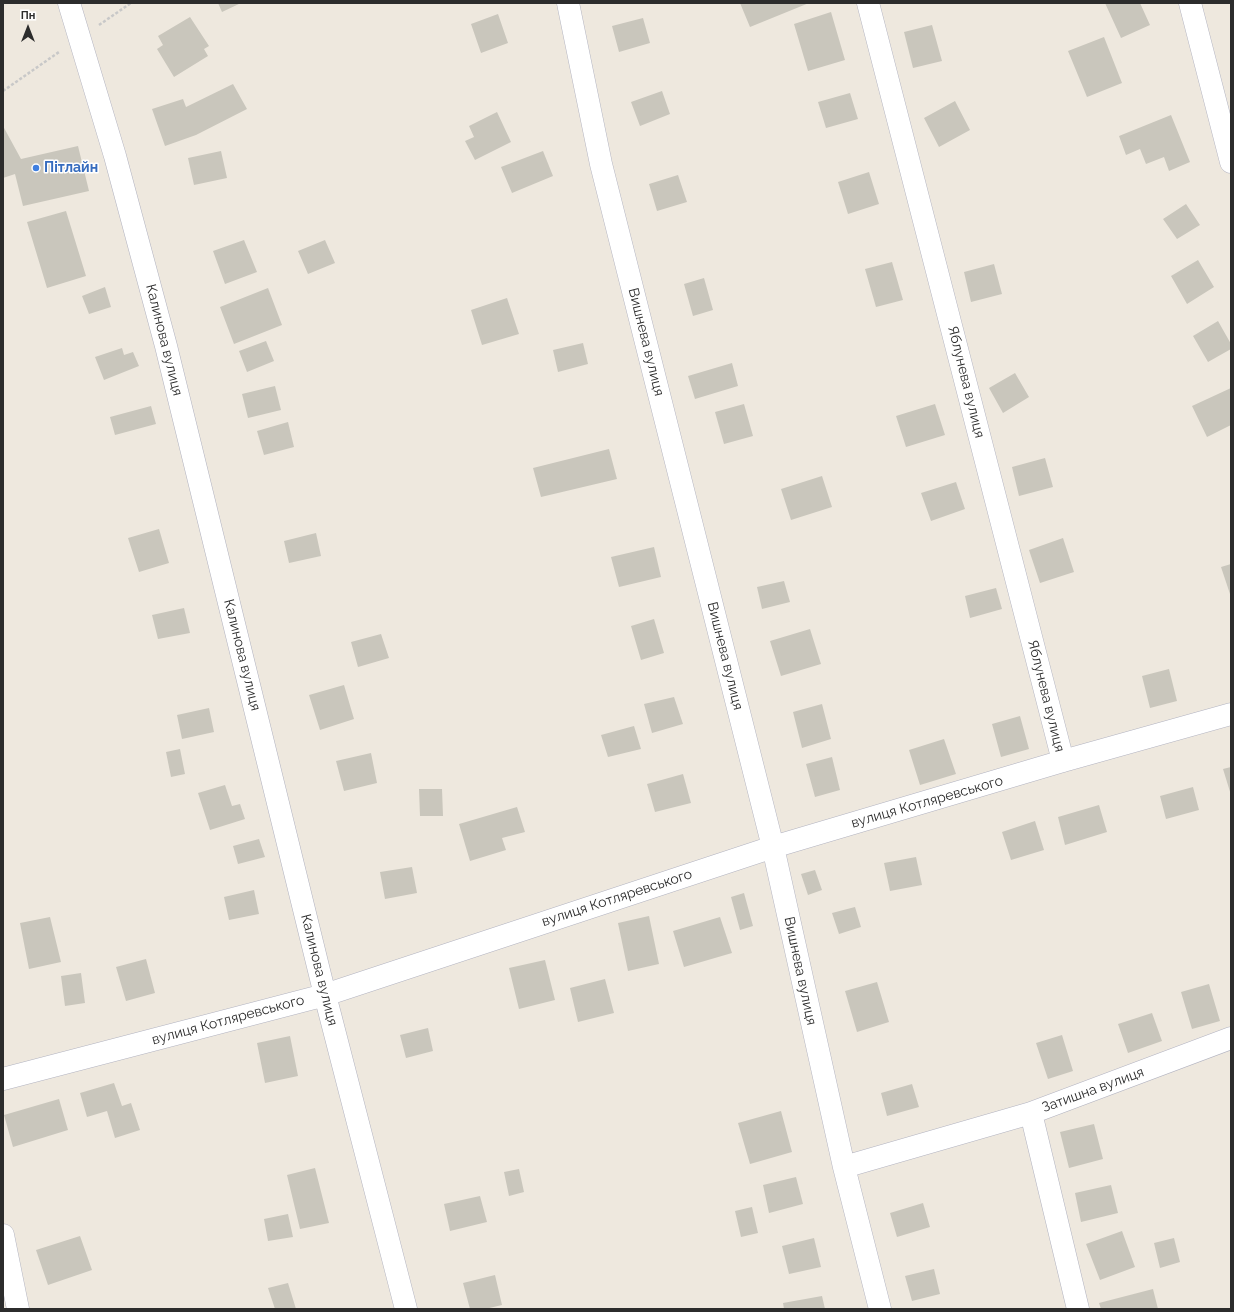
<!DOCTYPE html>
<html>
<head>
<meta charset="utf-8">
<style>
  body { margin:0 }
  #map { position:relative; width:1234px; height:1312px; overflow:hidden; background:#eee8de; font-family:Raleway,sans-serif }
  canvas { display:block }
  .frame { position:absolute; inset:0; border:4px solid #2c2c2c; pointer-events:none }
  .north { position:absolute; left:8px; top:8px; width:40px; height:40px; -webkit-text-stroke:3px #fff; paint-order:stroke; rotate:0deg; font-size:11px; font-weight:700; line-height:16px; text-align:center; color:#2c2c2c }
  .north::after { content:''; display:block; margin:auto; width:14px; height:18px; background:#2c2c2c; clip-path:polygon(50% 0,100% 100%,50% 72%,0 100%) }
</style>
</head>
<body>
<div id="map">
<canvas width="1234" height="1312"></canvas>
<div class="frame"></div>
<div class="north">Пн</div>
</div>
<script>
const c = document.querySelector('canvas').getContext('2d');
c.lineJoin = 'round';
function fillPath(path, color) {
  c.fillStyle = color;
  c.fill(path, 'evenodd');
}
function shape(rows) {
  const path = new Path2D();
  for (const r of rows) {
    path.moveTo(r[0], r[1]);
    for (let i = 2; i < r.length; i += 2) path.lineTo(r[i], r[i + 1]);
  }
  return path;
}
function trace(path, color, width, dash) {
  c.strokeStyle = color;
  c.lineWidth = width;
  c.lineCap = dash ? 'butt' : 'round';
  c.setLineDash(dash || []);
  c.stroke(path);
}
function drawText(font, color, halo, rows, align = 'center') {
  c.font = font + ' Raleway,sans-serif';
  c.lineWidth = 3;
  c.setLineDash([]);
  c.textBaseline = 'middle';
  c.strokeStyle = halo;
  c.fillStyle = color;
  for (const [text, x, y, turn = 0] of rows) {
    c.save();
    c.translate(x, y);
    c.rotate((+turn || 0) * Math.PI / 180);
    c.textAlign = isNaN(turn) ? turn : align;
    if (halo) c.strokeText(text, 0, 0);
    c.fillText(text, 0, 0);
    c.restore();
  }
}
fillPath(shape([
  [218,3,241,3,222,12],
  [740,3,809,3,750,27],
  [1105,3,1140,3,1150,25,1121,38],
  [831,12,845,60,808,71,794,24],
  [498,14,508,43,481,53,471,24],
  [190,17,209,46,204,49,208,56,174,77,157,49,163,45,158,36],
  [643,18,650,43,619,52,612,26],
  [932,25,942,61,913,68,904,32],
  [1104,37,1122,83,1087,97,1068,51],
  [233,84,247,109,196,135,165,146,152,109,183,99,186,107],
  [662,91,670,114,640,126,631,102],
  [850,93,858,119,826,128,818,102],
  [955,101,970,130,939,147,924,118],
  [497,112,511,142,475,160,465,141,474,137,469,126],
  [1171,115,1190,162,1169,171,1164,157,1146,164,1140,149,1126,155,1119,136],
  [3,126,21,159,78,146,89,191,23,206,15,174,3,178],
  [221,151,227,178,194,185,188,158],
  [543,151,553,176,512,193,501,167],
  [869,172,879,204,848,214,838,182],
  [678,175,687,202,657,211,649,184],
  [1186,204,1200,225,1177,239,1163,219],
  [66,211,86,276,47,288,27,222],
  [244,240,257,272,225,284,213,251],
  [325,240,335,263,308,274,298,251],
  [1198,260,1214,287,1187,304,1171,276],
  [892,262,903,300,876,307,865,269],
  [994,264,1002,294,971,302,964,272],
  [704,278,713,310,693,316,684,284],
  [105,287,111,307,89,314,82,296],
  [268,288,282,325,234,344,220,307],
  [507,298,519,334,482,345,471,310],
  [1218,321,1231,344,1231,349,1208,362,1193,336],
  [266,341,274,361,247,372,239,351],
  [583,343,588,364,558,372,553,350],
  [122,348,124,355,133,352,139,366,104,380,95,357],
  [732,363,738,386,695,399,688,376],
  [1015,373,1029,397,1003,413,989,388],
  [275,386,281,410,248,418,242,394],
  [1231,388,1231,425,1207,437,1192,406],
  [744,404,753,436,724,444,715,412],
  [935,404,945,435,906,447,896,416],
  [151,406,156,424,115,435,110,417],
  [288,422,294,447,264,455,257,431],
  [609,449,617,479,541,497,533,468],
  [1045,458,1053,487,1019,496,1012,467],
  [822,476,832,507,791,520,781,489],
  [956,482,965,509,931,521,921,493],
  [159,529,169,563,139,572,128,538],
  [316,533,321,556,289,563,284,541],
  [1063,538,1074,572,1040,583,1029,550],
  [654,547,661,577,619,587,611,557],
  [1231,564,1231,597,1221,567],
  [784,581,790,602,762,609,757,587],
  [996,588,1002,609,970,618,965,596],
  [184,608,190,633,158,639,152,615],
  [654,619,664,653,641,660,631,626],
  [810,629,821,664,781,676,770,641],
  [381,634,389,658,358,667,351,642],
  [1169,669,1177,701,1150,708,1142,676],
  [344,685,354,719,320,730,309,695],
  [674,697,683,724,652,733,644,704],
  [822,704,831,739,802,748,793,712],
  [209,708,214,732,182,739,177,715],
  [1020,716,1029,749,1001,757,992,724],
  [634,726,641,749,608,757,601,735],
  [944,739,956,774,920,785,909,750],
  [180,749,185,774,171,777,166,752],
  [371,753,377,783,344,791,336,761],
  [832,757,840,790,815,797,806,764],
  [1231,767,1231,795,1223,769],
  [683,774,691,803,655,812,647,784],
  [225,785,232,806,240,804,245,819,210,830,198,793],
  [1193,787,1199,810,1166,819,1160,796],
  [419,789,442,789,443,816,420,816],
  [1099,805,1107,832,1065,845,1058,817],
  [517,807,525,832,502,838,506,850,470,861,459,824],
  [1035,821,1044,850,1011,860,1002,832],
  [259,839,265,857,238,864,233,846],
  [916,857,922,885,890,891,884,863],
  [412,867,417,893,385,899,380,872],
  [815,870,822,890,808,895,801,874],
  [254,890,259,914,229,920,224,897],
  [744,893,753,926,740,930,731,897],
  [855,907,861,927,839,934,832,913],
  [649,916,659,964,628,971,618,923],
  [50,917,61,962,29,969,20,923],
  [720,917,732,953,684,967,673,931],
  [146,959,155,993,126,1001,116,967],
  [545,960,555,1000,519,1009,509,968],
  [81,973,85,1003,65,1006,61,976],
  [605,979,614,1013,578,1022,570,988],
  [877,982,889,1022,857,1032,845,991],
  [1209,984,1220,1021,1192,1029,1181,992],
  [1152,1013,1162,1041,1128,1053,1118,1024],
  [428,1028,433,1051,406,1058,400,1035],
  [1062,1035,1073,1071,1048,1079,1036,1043],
  [290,1036,298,1076,265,1083,257,1043],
  [114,1083,122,1106,131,1103,140,1130,115,1138,107,1111,87,1117,80,1093],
  [912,1084,919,1107,887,1116,881,1093],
  [59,1099,68,1130,13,1147,4,1115],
  [781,1111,792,1152,750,1164,738,1123],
  [1094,1124,1103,1159,1069,1168,1060,1132],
  [315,1168,329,1223,300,1229,287,1175],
  [519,1169,524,1192,509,1196,504,1172],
  [796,1177,803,1204,769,1213,763,1185],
  [1111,1185,1118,1213,1081,1222,1075,1193],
  [480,1196,487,1222,450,1231,444,1204],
  [923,1203,930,1227,897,1237,890,1213],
  [752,1207,758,1233,741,1237,735,1211],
  [288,1214,293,1237,268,1241,264,1219],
  [1122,1231,1135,1267,1100,1280,1086,1244],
  [80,1236,92,1270,48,1285,36,1250],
  [814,1238,821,1267,789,1274,782,1246],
  [1174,1238,1180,1262,1160,1268,1154,1243],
  [934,1269,940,1294,912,1301,905,1276],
  [495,1275,502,1305,485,1309,470,1309,463,1283],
  [288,1283,296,1309,275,1309,268,1288],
  [1153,1289,1158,1309,1101,1309,1099,1303],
  [822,1296,825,1309,784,1309,783,1303]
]), '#c9c6bc');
const street = shape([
  [69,3,115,156,166,346,325,995,406,1309],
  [568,3,601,164,773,847,844,1167,880,1309],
  [868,3,1063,761],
  [1190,3,1231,162],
  [3,1079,325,995,773,847,1063,761,1231,714],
  [1031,1113,1078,1309],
  [844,1167,1031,1113,1231,1038],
  [3,1235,18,1309]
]);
trace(street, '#b2b3c0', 23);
trace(shape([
  [99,25,131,3],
  [3,91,59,52]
]), '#c8c8c8', 2.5, [3, 2]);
trace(street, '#fff', 22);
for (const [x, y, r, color] of [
  [36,168,4,"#3f7fe0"]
]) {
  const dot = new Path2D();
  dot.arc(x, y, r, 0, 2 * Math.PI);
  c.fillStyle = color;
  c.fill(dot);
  trace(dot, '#fff', 1.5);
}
drawText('bold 14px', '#366cbe', '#fff', [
  ["Пітлайн",44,168]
], 'left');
drawText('14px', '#2c2c2c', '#fff', [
  ["Калинова вулиця",164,340,76],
  ["Вишнева вулиця",646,342,76],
  ["Яблунева вулиця",966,382,76],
  ["Калинова вулиця",242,655,76],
  ["Вишнева вулиця",725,656,76],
  ["Яблунева вулиця",1046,696,76],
  ["вулиця Котляревського",927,802,-16],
  ["вулиця Котляревського",617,898,-18],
  ["Калинова вулиця",319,970,76],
  ["Вишнева вулиця",800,971,78],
  ["вулиця Котляревського",228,1020,-15],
  ["Затишна вулиця",1093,1090,-20]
]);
</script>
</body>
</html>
